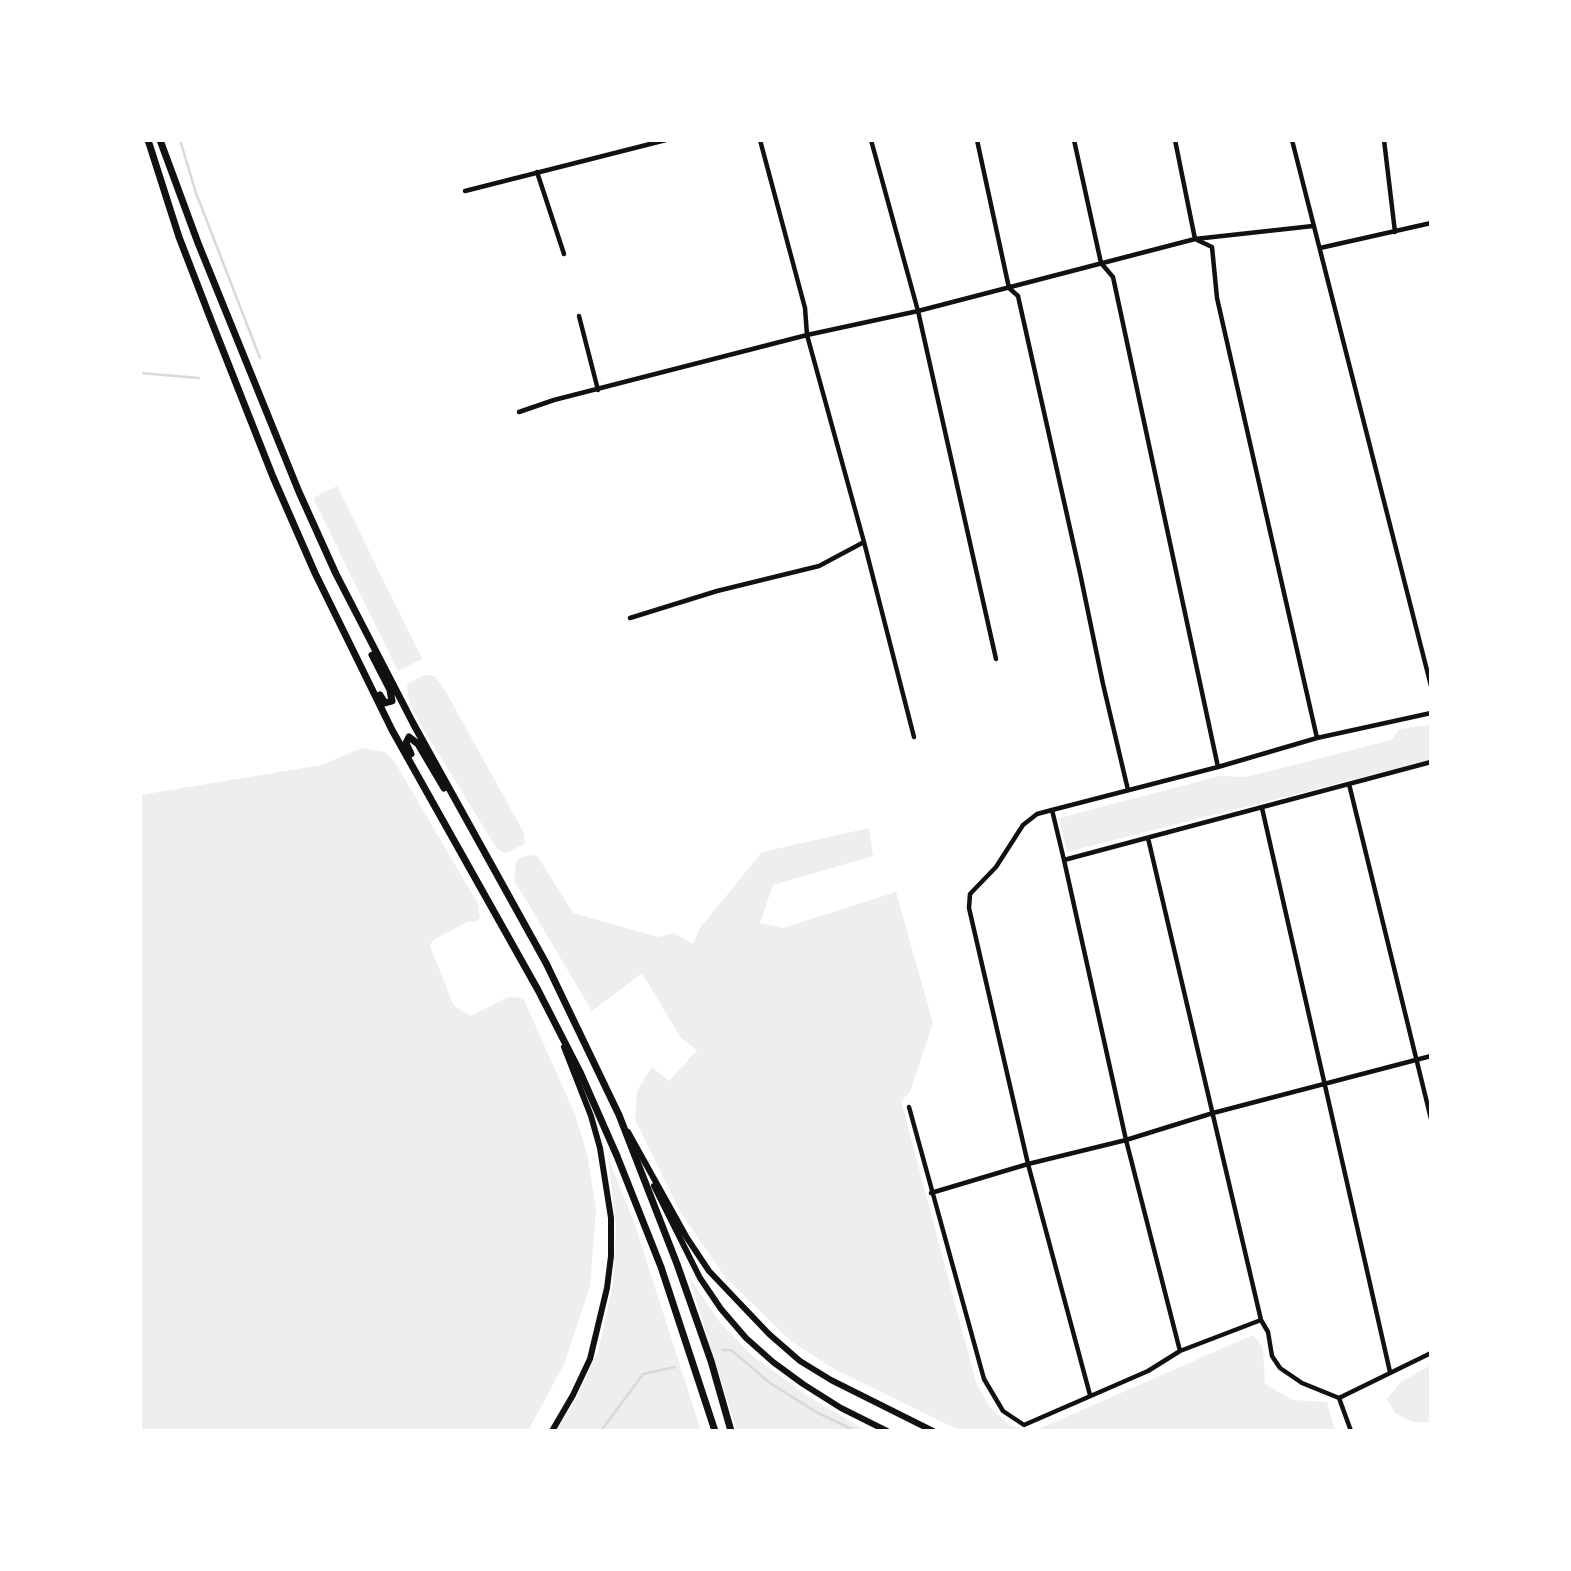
<!DOCTYPE html>
<html>
<head>
<meta charset="utf-8">
<style>
  body { margin:0 }
  #map { position:relative; width:1571px; height:1571px; overflow:hidden; background:#fff; font-family:Helvetica,sans-serif }
  canvas { display:block }
  .frame { position:absolute; inset:0; border:142px solid #fff; pointer-events:none }
</style>
</head>
<body>
<div id="map">
<canvas width="1571" height="1571"></canvas>
<div class="frame"></div>
</div>
<script>
const c = document.querySelector('canvas').getContext('2d');
c.lineJoin = 'round';
function fillPath(path, color) {
  c.fillStyle = color;
  c.fill(path, 'evenodd');
}
function shape(rows) {
  const path = new Path2D();
  for (const r of rows) {
    path.moveTo(r[0], r[1]);
    for (let i = 2; i < r.length; i += 2) path.lineTo(r[i], r[i + 1]);
  }
  return path;
}
function trace(path, color, width, dash) {
  c.strokeStyle = color;
  c.lineWidth = width;
  c.lineCap = dash ? 'butt' : 'round';
  c.setLineDash(dash || []);
  c.stroke(path);
}
fillPath(shape([
  [337,486,422,659,398,671,313,498],
  [425,675,435,676,446,692,523,831,525,844,505,853,497,849,413,712,408,696,407,684],
  [1430,725,1431,760,1067,852,1059,818,1220,776,1246,777,1306,762,1391,740,1400,729],
  [362,748,385,752,396,764,478,904,480,918,475,922,469,921,433,940,430,946,454,1006,471,1016,508,997,523,998,575,1114,587,1154,596,1209,590,1286,564,1364,528,1431,140,1431,140,795,321,765],
  [869,828,873,856,773,885,760,923,783,928,896,892,933,1023,910,1092,901,1101,976,1382,990,1407,1010,1425,1028,1431,961,1431,836,1370,792,1342,725,1277,679,1210,635,1119,637,1091,652,1067,669,1081,697,1050,681,1038,642,973,592,1011,514,880,516,862,521,857,531,855,538,857,573,913,658,937,674,933,693,944,700,928,762,852],
  [608,1157,635,1225,701,1431,555,1431,575,1401,598,1351,613,1284,616,1229],
  [688,1275,719,1321,750,1354,809,1397,867,1431,737,1431],
  [1253,1335,1263,1348,1265,1384,1293,1400,1327,1402,1335,1431,1034,1431],
  [1431,1365,1431,1422,1412,1422,1395,1413,1387,1399,1401,1382]
]), '#eee');
trace(shape([
  [180,140,196,193,260,358],
  [140,373,199,378],
  [723,1350,731,1350,770,1383,818,1413,856,1431],
  [601,1431,643,1374,675,1367]
]), '#d9d9d9', 2.5);
trace(shape([
  [760,140,805,308,807,335,864,542,914,737],
  [871,140,918,311,996,659],
  [977,140,1009,288,1018,296,1080,573,1103,684,1128,790],
  [1074,140,1101,263,1113,277,1218,767],
  [1175,140,1195,239,1212,247,1217,298,1317,738],
  [1292,140,1431,686],
  [1384,140,1395,232],
  [537,172,564,254],
  [465,191,666,140],
  [1320,248,1431,223],
  [579,316,598,390],
  [519,412,554,400,807,335,918,311,1195,239,1313,226],
  [630,618,717,591,819,566,864,542],
  [1431,713,1317,738,1218,767,1052,810,1064,860,1431,762],
  [1349,784,1431,1119],
  [1262,808,1390,1372],
  [1052,810,1037,814,1023,825,996,867,970,894,969,908,1028,1164,1090,1395],
  [1148,838,1261,1320],
  [1064,860,1126,1140,1180,1351],
  [909,1107,984,1379,1003,1411,1024,1425,1148,1371,1180,1351,1261,1320,1268,1332,1272,1356,1280,1368,1302,1383,1339,1398,1351,1431],
  [931,1193,1028,1164,1126,1140,1213,1113,1431,1056],
  [1339,1398,1431,1353]
]), '#111', 4.5);
trace(shape([
  [628,1132,687,1238,709,1271,769,1334,800,1361,831,1380,933,1431],
  [654,1186,700,1278,721,1309,746,1338,773,1362,803,1384,841,1408,887,1431],
  [552,1431,573,1395,590,1359,607,1288,611,1256,611,1218,600,1148,591,1116,564,1047]
]), '#111', 6);
trace(shape([
  [148,140,179,237,211,320,273,477,315,573,392,730,538,990,580,1072,617,1156,661,1267,715,1431],
  [160,140,198,243,299,492,336,574,414,725,546,963,619,1115,677,1264,711,1361,731,1431],
  [372,655,390,690,392,701,385,703,380,695],
  [411,754,406,743,409,737,418,744,444,788]
]), '#111', 7);
</script>
</body>
</html>
